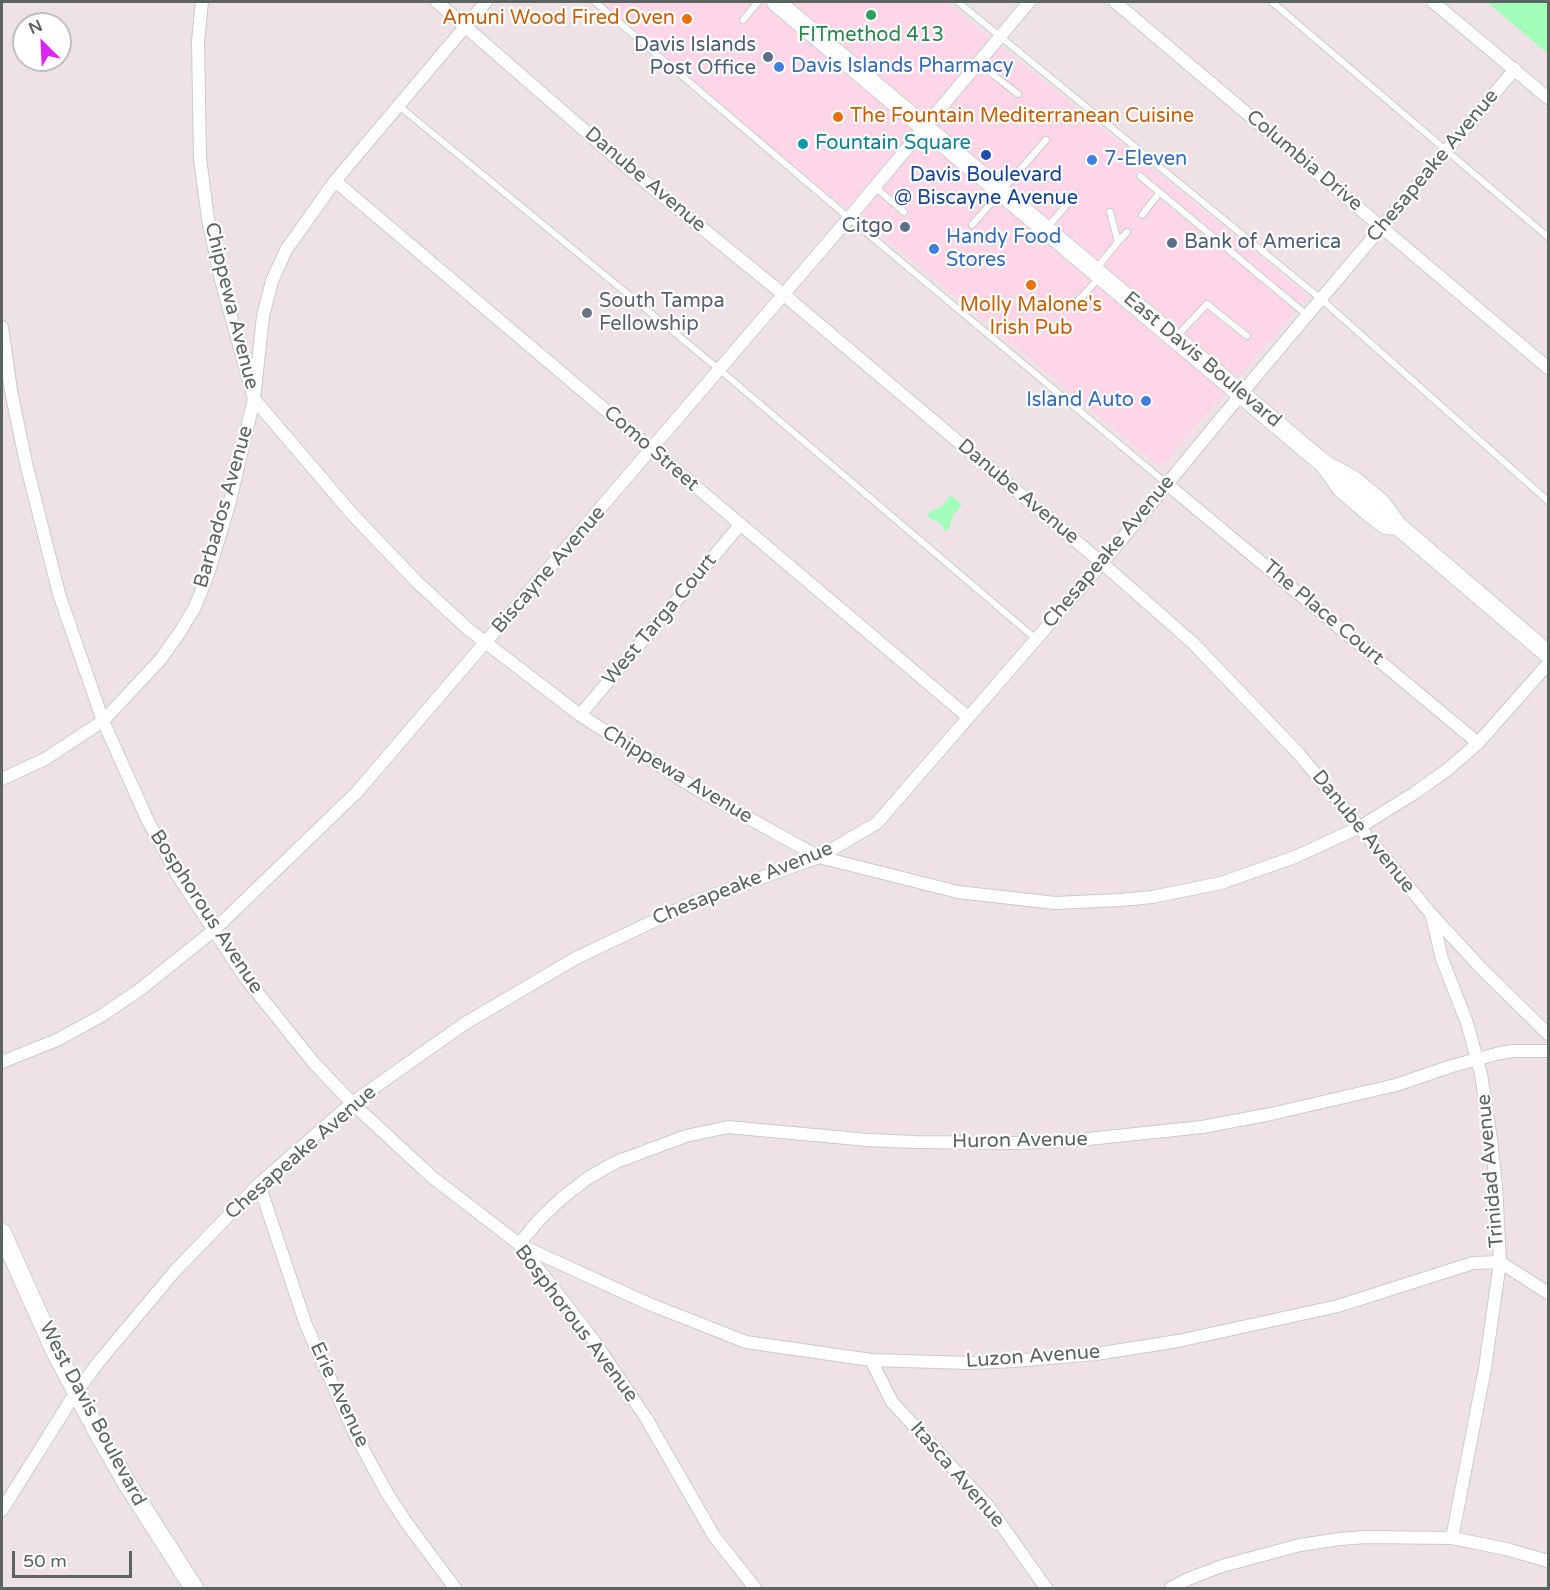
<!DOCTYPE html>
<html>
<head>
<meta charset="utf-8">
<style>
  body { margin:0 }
  #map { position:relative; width:1550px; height:1590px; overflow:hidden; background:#eee2e7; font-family:"Varela Round",sans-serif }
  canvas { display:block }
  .frame { position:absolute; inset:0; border:3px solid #5b645e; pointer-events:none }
  .north { position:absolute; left:12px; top:12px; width:60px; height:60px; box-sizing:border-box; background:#fff; border:2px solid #bdc1bf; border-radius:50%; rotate:336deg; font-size:16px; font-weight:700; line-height:24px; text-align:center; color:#5b645e }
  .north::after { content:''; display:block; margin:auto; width:21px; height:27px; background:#dd24f2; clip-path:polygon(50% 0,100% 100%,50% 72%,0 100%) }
  .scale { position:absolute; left:12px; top:1551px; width:120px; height:27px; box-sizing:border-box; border:3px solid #5b645e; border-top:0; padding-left:8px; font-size:18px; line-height:21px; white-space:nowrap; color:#5b645e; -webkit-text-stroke:4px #fff; paint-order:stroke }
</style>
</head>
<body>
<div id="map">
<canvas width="1550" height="1590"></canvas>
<div class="frame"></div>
<div class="north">N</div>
<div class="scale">50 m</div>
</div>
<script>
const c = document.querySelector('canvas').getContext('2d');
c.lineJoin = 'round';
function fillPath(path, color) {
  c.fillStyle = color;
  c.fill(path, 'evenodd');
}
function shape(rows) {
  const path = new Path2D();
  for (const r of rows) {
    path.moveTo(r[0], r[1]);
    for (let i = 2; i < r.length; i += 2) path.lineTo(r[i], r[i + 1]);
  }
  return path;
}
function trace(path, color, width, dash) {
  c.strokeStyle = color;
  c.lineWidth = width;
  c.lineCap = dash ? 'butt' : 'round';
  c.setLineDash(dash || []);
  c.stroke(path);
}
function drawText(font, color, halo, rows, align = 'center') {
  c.font = font + ' "Varela Round",sans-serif';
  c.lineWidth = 4.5;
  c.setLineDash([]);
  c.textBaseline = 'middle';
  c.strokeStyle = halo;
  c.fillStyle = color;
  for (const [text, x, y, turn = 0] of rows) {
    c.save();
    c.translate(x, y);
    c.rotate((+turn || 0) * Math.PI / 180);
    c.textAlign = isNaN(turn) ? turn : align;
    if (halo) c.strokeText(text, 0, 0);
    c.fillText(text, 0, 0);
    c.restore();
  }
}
fillPath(shape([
  [599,2,946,2,1309,296,1160,467,867,223,803,176]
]), '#ffd6e7');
fillPath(shape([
  [1487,2,1548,2,1548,54,1499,12],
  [951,495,962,505,953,515,949,529,945,531,939,522,928,517,929,512,941,507]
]), '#a1ffb9');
const lane = shape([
  [595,2,849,218,1167,484],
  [958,2,1321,299,1548,501],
  [1272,2,1548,237],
  [743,20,758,2],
  [978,63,1018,94],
  [399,106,720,370,1036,639],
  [1140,176,1307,315],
  [875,187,904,212],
  [1142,215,1160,192],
  [972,225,1046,140],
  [1047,228,1075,195],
  [1118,242,1127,232],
  [1096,269,1118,242,1110,212],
  [1074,305,1100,277],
  [1176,337,1207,304,1247,336]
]);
const street = shape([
  [202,2,198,41,200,158,208,219,221,280,254,399,353,515,417,582,468,629,580,715,698,790,819,857,958,892,1055,903,1120,900,1152,897,1221,883,1295,857,1360,827,1413,794,1447,770,1478,743,1548,664],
  [437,2,622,163,783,294,1102,563,1193,643,1299,754,1432,915,1482,969,1548,1034],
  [1115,2,1548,368],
  [1433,2,1548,98],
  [335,181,968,717],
  [2,327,11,391,26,463,59,594,103,721,148,821,178,876,244,976,313,1062,352,1103,432,1177,519,1244,594,1341,646,1418,714,1536,755,1588],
  [1167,484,1478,743],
  [580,715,740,525],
  [2,779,45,759,103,721,160,660,180,632,195,607,208,574,229,505,254,399,263,316,272,281,286,250,335,181,486,2],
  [1432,917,1442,959,1467,1023,1481,1074,1491,1139,1496,1186,1500,1262,1485,1368,1452,1538],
  [2,1062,57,1040,101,1016,142,988,213,931,357,792,849,218,1029,2],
  [259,1184,306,1325,354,1432,387,1493,406,1522,455,1588],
  [519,1244,539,1220,562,1198,588,1178,616,1162,686,1136,728,1127,868,1140,914,1142,1019,1143,1079,1140,1202,1127,1271,1114,1396,1085,1452,1066,1500,1053,1513,1051,1548,1051],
  [522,1246,647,1303,746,1342,871,1360,970,1363,1014,1361,1096,1354,1178,1341,1338,1306,1473,1263,1500,1262,1548,1293],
  [871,1360,892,1402,988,1506,1046,1588],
  [2,1510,71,1400,97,1364,174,1272,259,1184,352,1103,464,1024,576,958,694,902,819,857,877,823,1102,563,1256,376,1515,69],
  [1171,1588,1188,1579,1222,1566,1300,1545,1340,1539,1366,1537,1452,1538,1506,1549,1548,1561]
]);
const secondary = shape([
  [776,2,1324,464,1352,479,1381,503,1398,526,1548,654],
  [1326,467,1342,489,1370,513,1386,525,1398,526],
  [2,1233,55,1351,101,1438,128,1485,194,1588]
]);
trace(lane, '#c6ceca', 8);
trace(street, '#c6ceca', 14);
trace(secondary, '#c8d2cc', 20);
trace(lane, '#fff', 6);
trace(street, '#fff', 12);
trace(secondary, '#fff', 18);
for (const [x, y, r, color] of [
  [871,15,6,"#2e9e5b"],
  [687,19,6,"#e8710a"],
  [768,57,6,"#5c6f8a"],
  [779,67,6,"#3f7fe0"],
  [838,117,6,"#e8710a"],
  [803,144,6,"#0f9aa8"],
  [986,155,6,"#1a4fb4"],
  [1092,160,6,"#3f7fe0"],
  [905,227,6,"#5c6f8a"],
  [1172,243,6,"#5c6f8a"],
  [934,249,6,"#3f7fe0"],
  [1031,285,6,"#e8710a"],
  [587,313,6,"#6b7280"],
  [1146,401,6,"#3f7fe0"]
]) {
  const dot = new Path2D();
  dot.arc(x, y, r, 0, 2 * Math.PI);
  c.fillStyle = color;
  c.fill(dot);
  trace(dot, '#fff', 2);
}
drawText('20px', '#c56008', '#fff', [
  ["Amuni Wood Fired Oven",675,19],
  ["The Fountain Mediterranean Cuisine",850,117,"left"],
  ["Molly Malone's",1031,306,"center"],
  ["Irish Pub",1031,329,"center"]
], 'right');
drawText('20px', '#27864d', '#fff', [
  ["FITmethod 413",871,36]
]);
drawText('20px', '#4e5e75', '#fff', [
  ["Davis Islands",756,46],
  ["Post Office",756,69],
  ["Citgo",893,227],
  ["Bank of America",1184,243,"left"]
], 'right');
drawText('20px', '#366cbe', '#fff', [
  ["Davis Islands Pharmacy",791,67],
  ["7-Eleven",1104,160],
  ["Handy Food",946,238],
  ["Stores",946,261],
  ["Island Auto",1134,401,"right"]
], 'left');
drawText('20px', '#0d838f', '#fff', [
  ["Fountain Square",815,144]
], 'left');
drawText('20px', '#5b645e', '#fff', [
  ["Columbia Drive",1304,161,40],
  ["Chesapeake Avenue",1433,166,-50],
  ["Danube Avenue",645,180,40],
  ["Chippewa Avenue",231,306,76],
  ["East Davis Boulevard",1202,360,40],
  ["Como Street",651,449,41],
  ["Danube Avenue",1018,492,40],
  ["Barbados Avenue",224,507,-74],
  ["Chesapeake Avenue",1109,552,-50],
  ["Biscayne Avenue",549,570,-49],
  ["The Place Court",1323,613,40],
  ["West Targa Court",660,620,-50],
  ["Chippewa Avenue",677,775,31],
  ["Danube Avenue",1363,832,51],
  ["Chesapeake Avenue",743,884,-22],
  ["Bosphorous Avenue",206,912,57],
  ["Huron Avenue",1020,1141,-1],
  ["Chesapeake Avenue",301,1153,-41],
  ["Trinidad Avenue",1491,1171,-95],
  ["Bosphorous Avenue",576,1324,53],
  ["Luzon Avenue",1033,1357,-4],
  ["Erie Avenue",339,1395,65],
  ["West Davis Boulevard",92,1414,62],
  ["Itasca Avenue",957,1475,49]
]);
drawText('20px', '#164399', '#fff', [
  ["Davis Boulevard",986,176],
  ["@ Biscayne Avenue",986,199]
]);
drawText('20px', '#5b616d', '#fff', [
  ["South Tampa",599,302],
  ["Fellowship",599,325]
], 'left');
</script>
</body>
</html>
